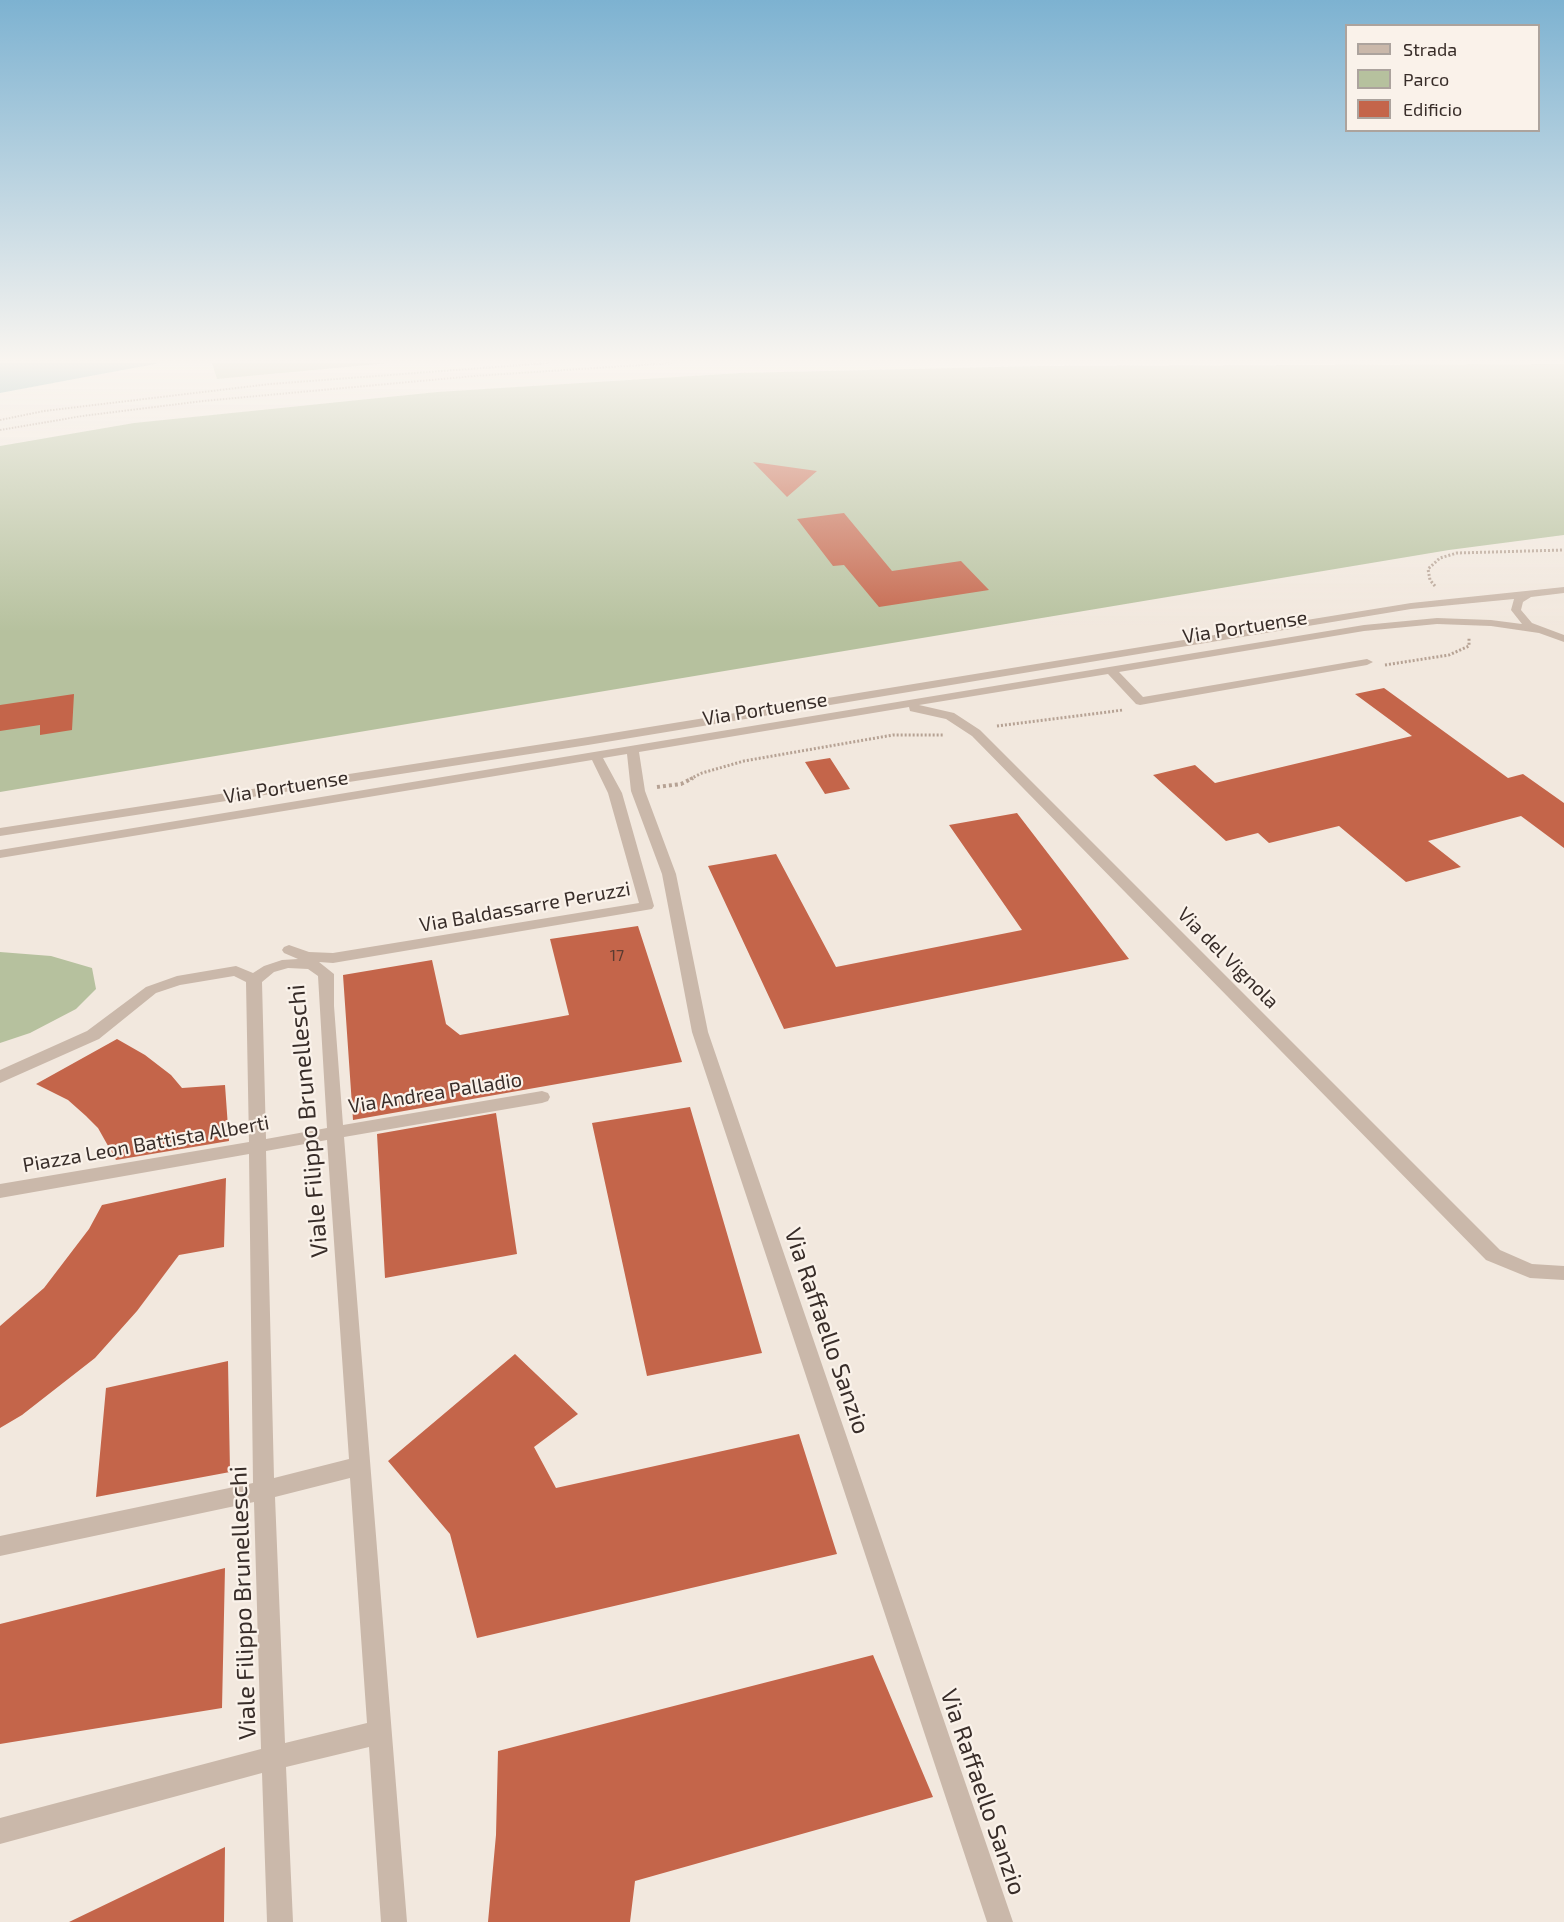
<!DOCTYPE html>
<html>
<head>
<meta charset="utf-8">
<style>
  body { margin:0 }
  #map { position:relative; width:1564px; height:1922px; overflow:hidden; background:#f2e8de; font-family:"Exo 2",sans-serif }
  canvas { display:block }
  .legend { position:absolute; left:1345px; top:24px; width:195px; height:108px; box-sizing:border-box; background:#faf2ea; border:2px solid #aca39d; margin:0; padding:8px 10px; list-style:none; font-size:18px; color:#382d29 }
  .legend li { display:flex; align-items:center; gap:12px; height:30px }
  .legend b { width:30px; border:2px solid #aca39d }
</style>
</head>
<body>
<div id="map">
<canvas width="1564" height="1922"></canvas>
<ul class="legend">
<li><b style="height:8px;background:#cab8aa"></b>Strada</li>
<li><b style="height:16px;background:#b6c19e"></b>Parco</li>
<li><b style="height:16px;background:#c4654a"></b>Edificio</li>
</ul>
</div>
<script>
const c = document.querySelector('canvas').getContext('2d');
c.lineJoin = 'round';
function fillPath(path, color) {
  c.fillStyle = color;
  c.fill(path, 'evenodd');
}
function shape(rows) {
  const path = new Path2D();
  for (const r of rows) {
    path.moveTo(r[0], r[1]);
    for (let i = 2; i < r.length; i += 2) path.lineTo(r[i], r[i + 1]);
  }
  return path;
}
function trace(path, color, width, dash) {
  c.strokeStyle = color;
  c.lineWidth = width;
  c.lineCap = dash ? 'butt' : 'round';
  c.setLineDash(dash || []);
  c.stroke(path);
}
function drawText(font, color, halo, rows, align = 'center') {
  c.font = font + ' "Exo 2",sans-serif';
  c.lineWidth = 4.5;
  c.setLineDash([]);
  c.textBaseline = 'middle';
  c.strokeStyle = halo;
  c.fillStyle = color;
  for (const [text, x, y, turn = 0] of rows) {
    c.save();
    c.translate(x, y);
    c.rotate((+turn || 0) * Math.PI / 180);
    c.textAlign = isNaN(turn) ? turn : align;
    if (halo) c.strokeText(text, 0, 0);
    c.fillText(text, 0, 0);
    c.restore();
  }
}
fillPath(shape([
  [212,363,389,363,217,379],
  [1564,364,1564,535,1449,550,0,792,0,446,134,423,437,392,740,373,1041,366],
  [0,952,51,956,92,968,96,989,76,1009,30,1033,0,1043]
]), '#b6c19e');
fillPath(shape([
  [0,363,160,363,0,393]
]), '#7daeaf');
fillPath(shape([
  [753,462,817,471,787,497],
  [844,513,892,571,961,561,989,590,879,607,844,565,833,566,797,519],
  [1384,688,1508,778,1523,774,1564,803,1564,848,1521,816,1428,841,1461,867,1406,882,1339,826,1269,843,1258,833,1226,841,1153,775,1195,765,1215,783,1412,736,1355,694],
  [74,694,72,730,40,735,40,725,0,731,0,705],
  [830,758,850,789,825,794,805,762],
  [1017,813,1129,959,784,1029,708,866,776,854,836,967,1022,930,949,825],
  [638,926,682,1062,353,1120,343,975,432,960,446,1024,460,1035,569,1015,550,939],
  [117,1039,145,1055,171,1075,182,1088,225,1085,229,1141,116,1160,98,1128,86,1116,68,1100,36,1084],
  [690,1107,762,1353,647,1376,592,1123],
  [496,1113,517,1254,385,1278,377,1134],
  [226,1178,224,1247,179,1255,137,1311,95,1358,22,1415,0,1428,0,1326,44,1288,89,1229,102,1205],
  [515,1354,578,1414,534,1447,556,1488,799,1434,837,1554,477,1638,450,1534,388,1461],
  [228,1361,230,1472,96,1497,106,1388],
  [225,1568,222,1708,0,1744,0,1624],
  [873,1655,933,1797,635,1881,630,1922,488,1922,496,1835,498,1751],
  [225,1847,224,1922,69,1922]
]), '#c4654a');
trace(shape([
  [0,420,44,411,270,384,549,363],
  [0,430,82,416,203,401,474,376,672,363]
]), '#b6a294', 2, [1.5, 1.5]);
trace(shape([
  [1435,586,1430,580,1428,569,1440,558,1457,553,1564,550],
  [1385,665,1449,655,1469,646,1469,638],
  [997,726,1123,710],
  [690,779,702,773,744,761,893,735,943,735]
]), '#b6a294', 3, [2, 2]);
trace(shape([
  [657,787,681,784,693,778]
]), '#b6a294', 4, [3, 3]);
fillPath(shape([
  [1564,587,1564,593,1531,597,1523,602,1521,610,1532,623,1564,635,1564,642,1539,633,1491,626,1437,624,1364,631,1119,672,1143,697,1367,659,1373,662,1367,665,1140,705,1136,704,1108,674,919,705,954,713,980,730,1500,1250,1532,1264,1564,1266,1564,1280,1530,1278,1486,1260,972,736,946,719,910,711,909,707,639,752,645,791,676,874,708,1032,1013,1922,987,1922,692,1032,662,874,631,791,627,754,603,758,622,793,654,906,652,909,333,963,319,962,334,974,334,1006,343,1125,542,1091,548,1093,550,1097,548,1101,542,1103,344,1137,407,1922,381,1922,369,1747,286,1767,293,1922,267,1922,262,1773,0,1844,0,1818,261,1749,254,1502,0,1556,0,1536,253,1483,249,1154,0,1198,0,1184,249,1142,246,982,234,976,180,985,156,993,99,1039,0,1083,0,1070,87,1031,146,987,177,976,236,966,253,973,264,966,282,960,298,959,284,953,282,950,284,947,289,945,309,952,333,953,639,903,608,793,592,760,0,858,0,850,1364,625,1437,618,1491,620,1522,624,1511,610,1514,599,1411,609,588,745,0,836,0,828,588,737,1411,603,1564,587],
  [288,968,308,969,318,976,327,1128,266,1139,262,982,274,972,288,968],
  [327,1140,349,1459,274,1478,266,1151,327,1140],
  [350,1478,367,1723,285,1743,275,1497,350,1478]
]), '#cab8aa');
const sky = c.createLinearGradient(0, 0, 0, 632);
sky.addColorStop(0, '#7db2d1');
sky.addColorStop(0.57, '#f9f5f0');
sky.addColorStop(1, '#f9f5f000');
c.fillStyle = sky;
c.fillRect(0, 0, 1564, 632);
drawText('16px', '#5b3b31', null, [
  ["17",617,956]
]);
drawText('20px', '#382d29', '#faf2ea', [
  ["Via Portuense",1245,627,-9],
  ["Via Portuense",765,709,-9],
  ["Via Portuense",286,787,-9],
  ["Via Baldassarre Peruzzi",525,907,-10],
  ["Via del Vignola",1228,958,45],
  ["Via Andrea Palladio",435,1093,-9],
  ["Piazza Leon Battista Alberti",146,1144,-10]
]);
drawText('24px', '#382d29', '#faf2ea', [
  ["Viale Filippo Brunelleschi",308,1121,-95],
  ["Via Raffaello Sanzio",827,1331,71],
  ["Viale Filippo Brunelleschi",243,1603,-92],
  ["Via Raffaello Sanzio",983,1792,71]
]);
</script>
</body>
</html>
